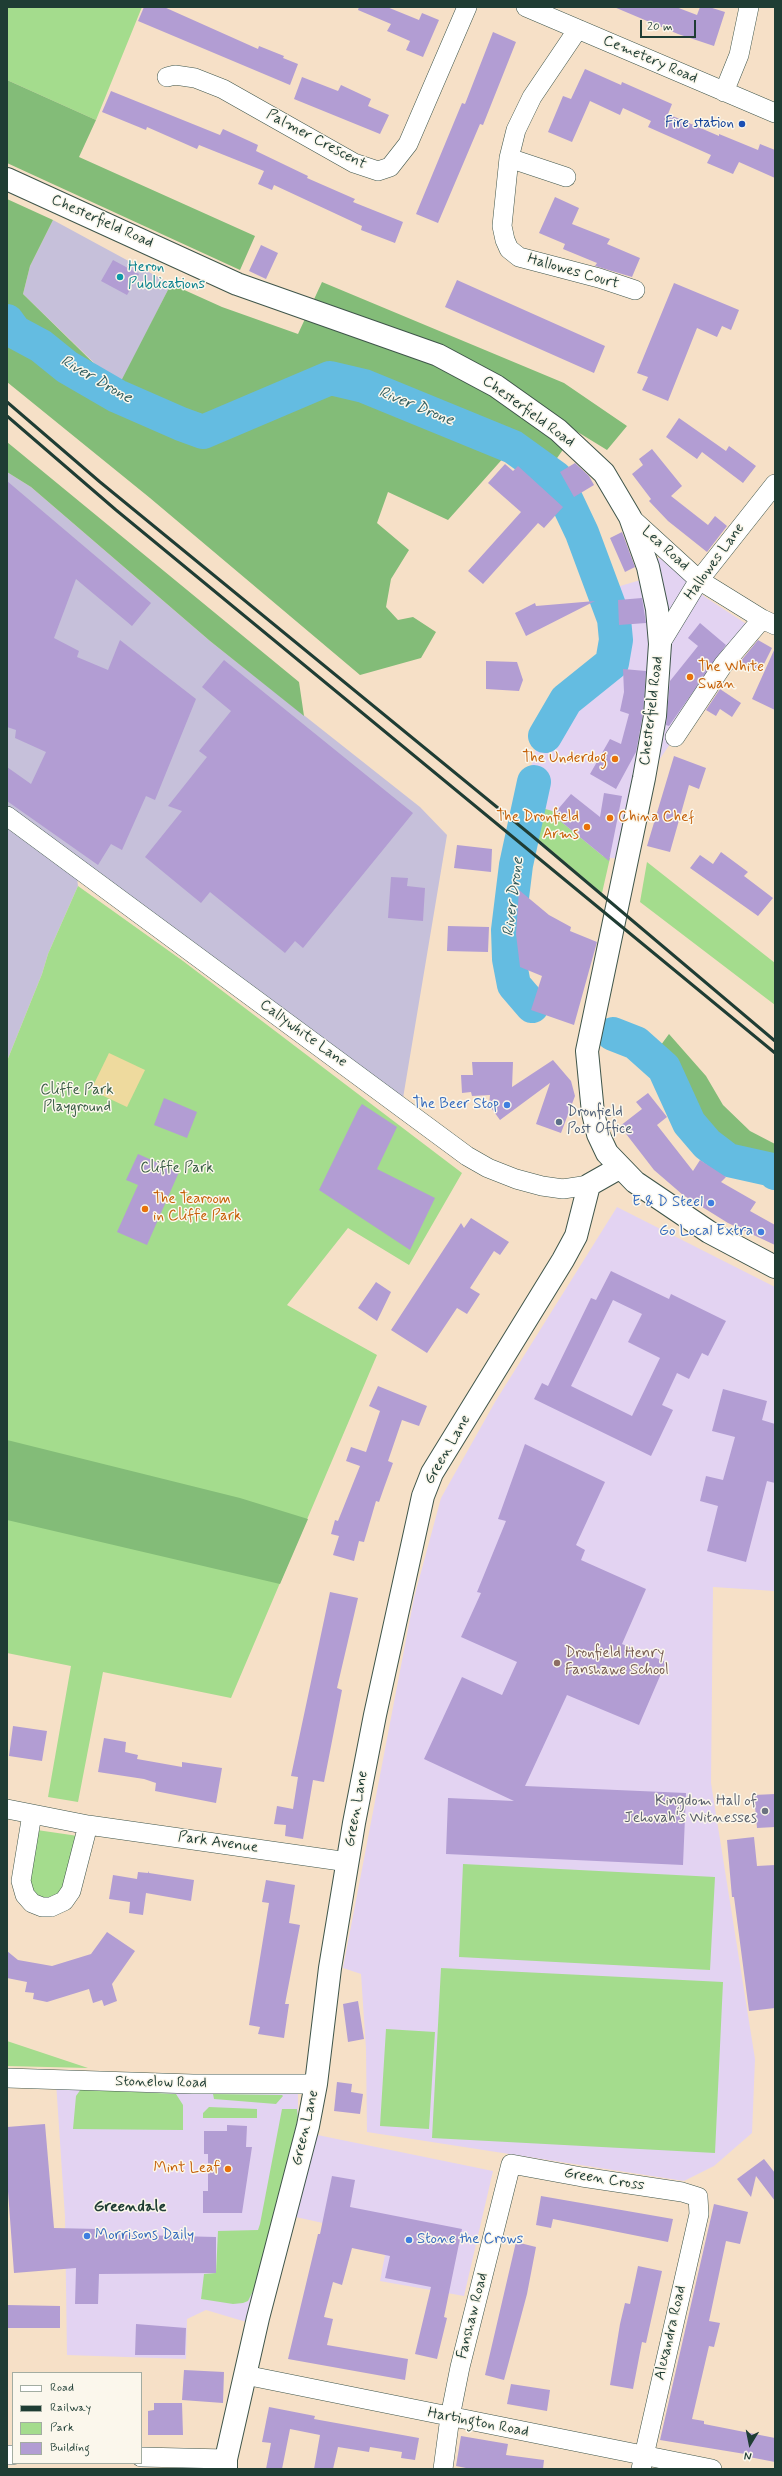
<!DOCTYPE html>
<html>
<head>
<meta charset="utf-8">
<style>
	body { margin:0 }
	#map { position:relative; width:782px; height:2476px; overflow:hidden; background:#f6e0c7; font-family:Mynerve,sans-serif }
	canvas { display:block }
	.frame { position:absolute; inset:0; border:8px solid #1f3d34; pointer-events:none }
	.legend { position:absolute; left:12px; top:2372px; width:130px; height:92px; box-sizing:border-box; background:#fbf7ec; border:1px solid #a3ada2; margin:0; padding:5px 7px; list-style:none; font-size:12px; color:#1f3d34 }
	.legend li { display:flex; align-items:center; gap:8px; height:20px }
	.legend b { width:20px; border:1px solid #a3ada2 }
	.north { position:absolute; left:730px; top:2424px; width:40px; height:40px; -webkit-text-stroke:3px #fbf7ec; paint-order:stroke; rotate:190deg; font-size:11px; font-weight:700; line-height:16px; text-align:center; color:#1f3d34 }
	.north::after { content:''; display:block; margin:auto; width:14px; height:18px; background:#1f3d34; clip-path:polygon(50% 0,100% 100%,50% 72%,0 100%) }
	.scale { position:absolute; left:640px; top:20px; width:56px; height:18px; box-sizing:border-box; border:2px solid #1f3d34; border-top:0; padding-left:5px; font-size:12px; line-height:14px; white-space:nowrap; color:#1f3d34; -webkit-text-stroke:3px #fbf7ec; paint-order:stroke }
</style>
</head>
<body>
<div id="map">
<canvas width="782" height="2476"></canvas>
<div class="frame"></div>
<ul class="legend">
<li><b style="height:5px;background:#fff"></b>Road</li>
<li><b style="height:5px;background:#1f3d34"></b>Railway</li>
<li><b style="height:11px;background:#a4dc8d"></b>Park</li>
<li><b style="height:11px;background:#b29dd3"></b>Building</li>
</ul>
<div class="north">N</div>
<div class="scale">20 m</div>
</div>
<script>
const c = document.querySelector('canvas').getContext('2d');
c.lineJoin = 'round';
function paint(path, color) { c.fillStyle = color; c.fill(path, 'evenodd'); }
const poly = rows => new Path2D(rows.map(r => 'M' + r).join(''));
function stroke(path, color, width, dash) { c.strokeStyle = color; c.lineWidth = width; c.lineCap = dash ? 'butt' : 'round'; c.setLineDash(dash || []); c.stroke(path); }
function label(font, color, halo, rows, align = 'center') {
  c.font = font + ' Mynerve,sans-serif'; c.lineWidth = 3; c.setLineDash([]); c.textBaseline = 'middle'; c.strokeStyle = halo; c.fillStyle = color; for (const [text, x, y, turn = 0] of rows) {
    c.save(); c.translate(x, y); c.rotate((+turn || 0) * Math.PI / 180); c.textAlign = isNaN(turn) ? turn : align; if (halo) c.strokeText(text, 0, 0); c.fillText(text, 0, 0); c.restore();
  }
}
const built = poly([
	[653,558,660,558,705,597,751,627,657,763,635,859,610,858,603,856,553,815,521,802,541,731,551,712,576,685,609,662,593,594,644,579],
	[617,1207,775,1287,775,1591,713,1587,711,1783,755,2059,752,2133,714,2166,684,2181,367,2132,366,2049,361,1974,343,1968,414,1598,441,1498,495,1402],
	[56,2082,298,2092,298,2131,493,2171,464,2296,380,2281,385,2255,323,2223,291,2216,253,2324,206,2310,187,2319,186,2359,67,2355,65,2217]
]);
const industrial = poly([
	[53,220,171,284,119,387,23,294,30,266],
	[7,472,31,487,210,641,420,807,447,835,400,1116,77,877,78,886,48,954,42,974,7,1061]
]);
const green = poly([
	[7,7,142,7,96,120,7,80],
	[521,802,556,812,553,815,603,856,610,858,602,893,518,822],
	[647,862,775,963,775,1005,640,902],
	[78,886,183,961,462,1173,409,1265,348,1228,287,1305,377,1355,231,1698,103,1672,78,1802,48,1797,71,1666,7,1653,7,1061,42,974,48,954],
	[37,1830,78,1836,65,1890,48,1901,30,1893,29,1881],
	[463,1864,715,1877,710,1970,459,1957],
	[441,1968,723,1982,715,2153,432,2138],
	[386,2029,435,2032,429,2129,380,2126],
	[7,2041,88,2068,7,2066],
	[81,2089,176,2094,183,2105,183,2130,73,2129,76,2096],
	[213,2094,282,2095,283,2096,276,2104,214,2099],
	[209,2107,257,2109,257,2118,203,2118,203,2113],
	[282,2109,297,2109,298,2118,257,2283,248,2301,243,2303,233,2304,201,2299,204,2274,216,2273,218,2231,258,2230,260,2224]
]);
const forest = poly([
	[7,80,96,120,79,157,255,236,240,270,7,163],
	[7,199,53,220,30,266,23,294,118,387,171,284,222,307,298,334,322,282,564,383,627,426,607,450,576,431,541,481,506,455,448,520,388,492,377,523,409,550,391,579,386,607,398,620,413,617,436,632,421,658,360,675,150,498,7,382],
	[7,442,299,682,304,716,210,641,31,487,7,472],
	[669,1034,706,1076,723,1105,750,1131,775,1144,775,1173,773,1170,728,1160,707,1144,689,1123,679,1098,644,1068],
	[7,1440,240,1498,308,1519,280,1584,7,1520]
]);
const sand = poly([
	[109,1053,145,1070,127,1107,91,1090]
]);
const river = poly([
	[7,321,15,332,41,346,67,367,117,396,181,424,203,432,330,378,364,386,513,447,556,478,582,533,614,619,616,640,612,663,566,700,545,736],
	[532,1006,514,985,509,959,508,930,516,865,534,782],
	[613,1034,636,1043,664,1068,689,1123,707,1144,728,1160,773,1170,775,1173]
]);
const building = poly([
	[144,7,164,7,258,49,259,46,284,56,283,58,298,64,290,85,138,21],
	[359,7,387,7,419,20,422,13,439,20,423,57,406,50,410,41,387,31,391,24,358,10],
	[614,7,676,7,697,15,700,7,709,7,725,12,714,46,678,34],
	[493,32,516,42,483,125,480,124,438,223,416,214,462,103,465,104],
	[585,69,621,85,622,82,672,104,668,114,719,136,719,134,758,150,760,144,775,150,775,178,739,162,733,174,707,163,711,155,648,127,651,121,623,108,620,115,590,101,572,142,548,132,563,96,571,99],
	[302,77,338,91,341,85,371,99,368,106,389,115,380,134,294,99],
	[111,91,220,135,223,129,258,145,256,151,308,176,307,178,355,199,353,202,403,222,395,243,361,230,362,226,274,185,272,190,258,184,264,171,199,145,197,149,147,127,146,130,102,112],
	[555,197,579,208,572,224,610,239,607,244,640,258,632,277,595,266,597,263,563,249,565,244,539,233],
	[261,245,278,253,266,279,249,271],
	[113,260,139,274,127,295,101,281],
	[457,280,605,346,594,373,445,307],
	[674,283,739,310,731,330,722,326,717,337,697,328,668,401,642,390,648,377,637,373],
	[679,418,726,451,729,446,756,466,743,483,702,452,697,459,666,437],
	[652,449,682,486,671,496,708,525,715,516,727,526,707,552,668,521,649,501,651,499,632,474,643,465,639,459],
	[575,463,589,476,594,485,574,497,560,472],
	[505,464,513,471,518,466,563,507,544,528,538,523,483,584,468,571,521,512,488,483],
	[7,481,151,603,132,626,76,579,54,638,79,651,77,657,108,670,120,640,196,699,155,800,146,796,122,850,111,844,98,865,7,801,7,767,31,784,46,752,15,738,16,730,7,727],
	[622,532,635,567,625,572,610,538],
	[642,598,646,623,619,625,618,600],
	[595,601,526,636,515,613,535,603,536,606],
	[700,623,726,645,669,726,666,725,670,681,698,646,688,638],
	[758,640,772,648,760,672,740,662],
	[775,648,775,710,752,699],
	[224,660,413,813,303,948,295,941,285,953,210,892,201,903,145,857,182,811,168,806,207,757,199,751,231,711,202,687],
	[486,661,517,662,523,680,519,691,486,689],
	[623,669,646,671,643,714,636,752,616,789,590,774,610,739,621,744,629,714,620,711,624,692],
	[720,689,741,703,732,717,720,709,716,716,706,710],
	[674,756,706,768,699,789,689,785,670,852,647,846],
	[604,793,622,796,609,861,553,815,571,794,600,817],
	[457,845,492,849,491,872,454,868],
	[721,852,748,872,744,876,773,898,758,916,690,868,700,855,713,864],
	[391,877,408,878,407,886,425,888,423,921,388,918],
	[519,890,549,915,571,927,570,931,597,942,574,1025,531,1010,542,976,520,967,516,934],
	[448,926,489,927,488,952,447,951],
	[553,1060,571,1081,575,1096,561,1133,536,1124,550,1083,500,1120,489,1105,490,1095,472,1096,471,1092,462,1093,461,1075,473,1075,472,1062,513,1062,512,1087],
	[648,1093,667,1117,657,1125,693,1171,700,1160,726,1177,721,1182,756,1202,750,1211,775,1225,775,1245,728,1223,683,1195,654,1170,620,1126,642,1109,636,1102],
	[164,1098,197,1112,187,1138,154,1125],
	[362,1104,397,1127,377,1169,435,1198,410,1250,319,1190,358,1110],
	[138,1154,179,1172,147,1245,117,1232,138,1185,126,1180],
	[471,1218,509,1242,500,1255,494,1251,470,1288,480,1294,467,1314,457,1308,427,1353,391,1330,461,1223,464,1228],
	[611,1271,669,1299,671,1294,726,1321,708,1356,702,1353,689,1379,677,1373,662,1405,673,1410,651,1456,534,1399,542,1383,548,1386,591,1298,596,1300],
	[613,1300,642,1314,628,1342,660,1358,632,1416,571,1386],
	[376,1282,391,1292,377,1321,358,1308],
	[378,1386,427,1406,419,1426,402,1420,388,1461,393,1463,385,1485,379,1502,376,1501,364,1542,359,1541,354,1561,333,1555,339,1536,331,1534,335,1520,338,1521,360,1466,346,1461,351,1447,366,1452,380,1411,369,1406],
	[723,1389,767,1401,762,1420,775,1424,775,1483,767,1481,746,1562,707,1551,718,1506,700,1501,706,1476,723,1480,735,1437,712,1431],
	[525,1444,605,1482,576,1545,585,1550,581,1560,646,1589,622,1644,666,1662,639,1725,567,1695,525,1786,686,1793,683,1865,446,1854,448,1798,514,1801,424,1759,462,1677,502,1695,517,1662,461,1637,481,1593,477,1592,506,1521,498,1519],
	[330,1592,358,1598,337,1688,342,1690,324,1782,313,1780,303,1839,285,1836,286,1825,274,1824,277,1806,293,1809,298,1777,291,1776],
	[13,1726,47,1731,42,1761,9,1756],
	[104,1738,126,1742,125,1752,138,1755,137,1759,182,1767,182,1762,222,1768,216,1803,155,1791,156,1783,144,1779,98,1772],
	[775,1794,775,1827,757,1828,754,1795],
	[754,1837,757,1866,775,1865,775,2008,749,2011,734,1897,732,1897,727,1840],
	[149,1871,149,1873,194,1880,191,1901,146,1893,143,1915,129,1913,130,1902,109,1899,113,1875,137,1879,138,1872,148,1873],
	[266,1880,295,1885,289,1923,300,1925,285,2004,289,2004,284,2038,258,2034,260,2027,249,2025,269,1903,262,1902],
	[107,1932,135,1951,112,1984,117,2001,104,2006,102,2000,93,2003,89,1989,47,2002,33,1999,34,1993,25,1992,27,1982,7,1978,7,1951,18,1960,52,1966,91,1954],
	[358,2001,364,2039,348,2042,343,2004],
	[337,2082,352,2084,351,2092,363,2094,360,2114,334,2111],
	[45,2124,54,2228,99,2229,99,2234,216,2237,216,2273,99,2274,98,2304,75,2304,76,2268,14,2273,7,2178,7,2127],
	[227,2125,247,2126,246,2147,252,2147,242,2213,203,2213,203,2191,208,2191,208,2154,204,2154,204,2131,227,2131],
	[764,2159,775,2173,775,2201,756,2176,751,2197,737,2179],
	[332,2176,355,2180,350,2207,462,2229,444,2317,447,2318,437,2359,415,2354,431,2287,385,2278,390,2256,352,2248,342,2285,333,2282,324,2317,333,2319,327,2345,408,2359,405,2380,288,2359,318,2234,320,2234],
	[541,2196,673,2219,668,2242,553,2219,551,2228,536,2225],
	[714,2204,748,2212,740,2244,726,2241,709,2321,720,2323,714,2347,709,2346,692,2419,704,2421,704,2424,775,2438,775,2462,744,2456,745,2454,660,2440],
	[516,2242,536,2247,527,2294,504,2380,485,2375],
	[638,2266,662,2271,646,2343,642,2342,633,2389,610,2385,620,2324,625,2303,630,2304],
	[7,2305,60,2306,60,2328,7,2328],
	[136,2324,186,2328,185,2355,135,2355],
	[184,2370,224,2372,223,2403,182,2400],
	[511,2384,550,2390,547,2411,507,2404],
	[154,2403,182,2403,183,2435,148,2435,148,2411,154,2410],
	[269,2407,315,2416,314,2419,419,2438,415,2460,401,2458,402,2452,370,2447,369,2452,338,2447,333,2469,314,2469,320,2435,290,2429,282,2469,266,2469,271,2443,262,2442],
	[461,2436,508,2444,506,2455,544,2460,543,2469,471,2469,456,2466]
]);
const minor = poly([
	[526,7,775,113],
	[578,29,532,97,516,130,509,158,502,226,505,240,509,249,519,257,599,278,635,290],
	[167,77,175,75,195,78,223,89,354,163,378,171,390,167,408,144,467,7],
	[724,92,739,55,749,7],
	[509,158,566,177],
	[630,517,699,580,762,619,775,625],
	[660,644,699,580,775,484],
	[675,737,723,665,762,619],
	[7,816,467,1156,488,1168,516,1179,542,1186,563,1189,589,1185],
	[7,1809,88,1825,348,1862],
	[32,1814,21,1881,25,1895,32,1903,42,1907,51,1907,64,1901,71,1891,88,1825],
	[7,2078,193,2084,316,2084],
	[245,2375,712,2469],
	[7,2455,13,2455],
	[141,2457,226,2459],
	[443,2469,450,2417,460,2367,511,2164,582,2177,682,2192,698,2197,699,2214,641,2469]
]);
const secondary = poly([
	[7,179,237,284,438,355,496,386,558,430,604,473,630,517,648,567,657,609,660,644,655,716,644,778,587,1051,593,1113,598,1134,607,1153,635,1182,709,1232,775,1267],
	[226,2469,226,2459,258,2318,308,2126,316,2084,330,1968,354,1823,375,1715,423,1496,432,1473,563,1260,576,1236,589,1185,619,1168]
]);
const rail = poly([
	[7,402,100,482,531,835,775,1041],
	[7,416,116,510,775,1053]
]);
const markers = [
	[742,124,4,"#1a4fb4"],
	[120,277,4,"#0f9aa8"],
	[690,677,4,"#e8710a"],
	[615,759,4,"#e8710a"],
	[610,818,4,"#e8710a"],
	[587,827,4,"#e8710a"],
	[507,1105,4,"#3f7fe0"],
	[559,1122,4,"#5c6f8a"],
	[711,1203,4,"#3f7fe0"],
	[145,1209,4,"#e8710a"],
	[761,1232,4,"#3f7fe0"],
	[557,1663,4,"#8d6e63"],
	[765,1811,4,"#6b7280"],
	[228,2169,4,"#e8710a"],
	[87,2236,4,"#3f7fe0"],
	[409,2240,4,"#3f7fe0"]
];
const streetNames = [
	["Cemetery Road",650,60,23],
	["Palmer Crescent",316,140,28],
	["Chesterfield Road",102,222,24],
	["Hallowes Court",573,272,16],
	["Chesterfield Road",528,412,36],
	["Lea Road",665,549,42],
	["Hallowes Lane",715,562,-54],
	["Chesterfield Road",652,711,-83],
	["Callywhite Lane",303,1034,36],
	["Green Lane",448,1450,-60],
	["Green Lane",357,1809,-80],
	["Park Avenue",218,1843,8],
	["Stonelow Road",161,2083,1],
	["Green Lane",306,2128,-77],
	["Green Cross",604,2180,9],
	["Fanshaw Road",473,2316,-76],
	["Alexandra Road",671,2333,-77],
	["Hartington Road",478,2423,11]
];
const transitNames = [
	["Fire station",734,124]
];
const cultureNames = [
	["Heron",128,268],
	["Publications",128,285]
];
const foodNames = [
	["The White",698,668],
	["Swan",698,685],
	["The Underdog",607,759,"right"],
	["The Dronfield",579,818,"right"],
	["Arms",579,835,"right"],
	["China Chef",618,818],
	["The Tearoom",153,1200],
	["in Cliffe Park",153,1217],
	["Mint Leaf",220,2169,"right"]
];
const parkNames = [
	["Cliffe Park",77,1091],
	["Playground",77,1108],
	["Cliffe Park",177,1169]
];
const shopNames = [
	["The Beer Stop",499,1105],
	["E & D Steel",703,1203],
	["Go Local Extra",753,1232],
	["Morrisons Daily",95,2236,"left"],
	["Stone the Crows",417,2240,"left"]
];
const serviceNames = [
	["Dronfield",567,1113],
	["Post Office",567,1130]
];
const educationNames = [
	["Dronfield Henry",565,1654],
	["Fanshawe School",565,1671]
];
const worshipNames = [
	["Kingdom Hall of",757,1802],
	["Jehovah's Witnesses",757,1819]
];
const waterNames = [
	["River Drone",96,380,30],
	["River Drone",416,407,22],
	["River Drone",514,897,-83]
];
const neighbourhoodNames = [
	["Greendale",130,2208]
];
paint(built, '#e3d3f2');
paint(industrial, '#c6c0da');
paint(green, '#a4dc8d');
paint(forest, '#83bc78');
paint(sand, '#eeda9e');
stroke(river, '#64bce1', 34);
paint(building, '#b29dd3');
stroke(minor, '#3f554a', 20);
stroke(secondary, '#3f554a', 24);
stroke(minor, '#fff', 19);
stroke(secondary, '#fff', 22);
stroke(rail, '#1f3d34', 3);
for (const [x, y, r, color] of markers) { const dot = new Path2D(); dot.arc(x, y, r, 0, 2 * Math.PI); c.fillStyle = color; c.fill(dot); stroke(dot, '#fbf7ec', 1.5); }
label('15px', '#1f3d34', '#fbf7ec', streetNames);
label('15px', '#164399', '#fbf7ec', transitNames, 'right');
label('15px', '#0d838f', '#fbf7ec', cultureNames, 'left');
label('15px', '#c56008', '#fbf7ec', foodNames, 'left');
label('15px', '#3a5d46', '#fbf7ec', parkNames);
label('15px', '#366cbe', '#fbf7ec', shopNames, 'right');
label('15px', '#4e5e75', '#fbf7ec', serviceNames, 'left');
label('15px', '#785e54', '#fbf7ec', educationNames, 'left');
label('15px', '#5b616d', '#fbf7ec', worshipNames, 'right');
label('italic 16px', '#305d5f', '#fbf7ec', waterNames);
label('bold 16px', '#1f3d34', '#fbf7ec', neighbourhoodNames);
</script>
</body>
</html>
